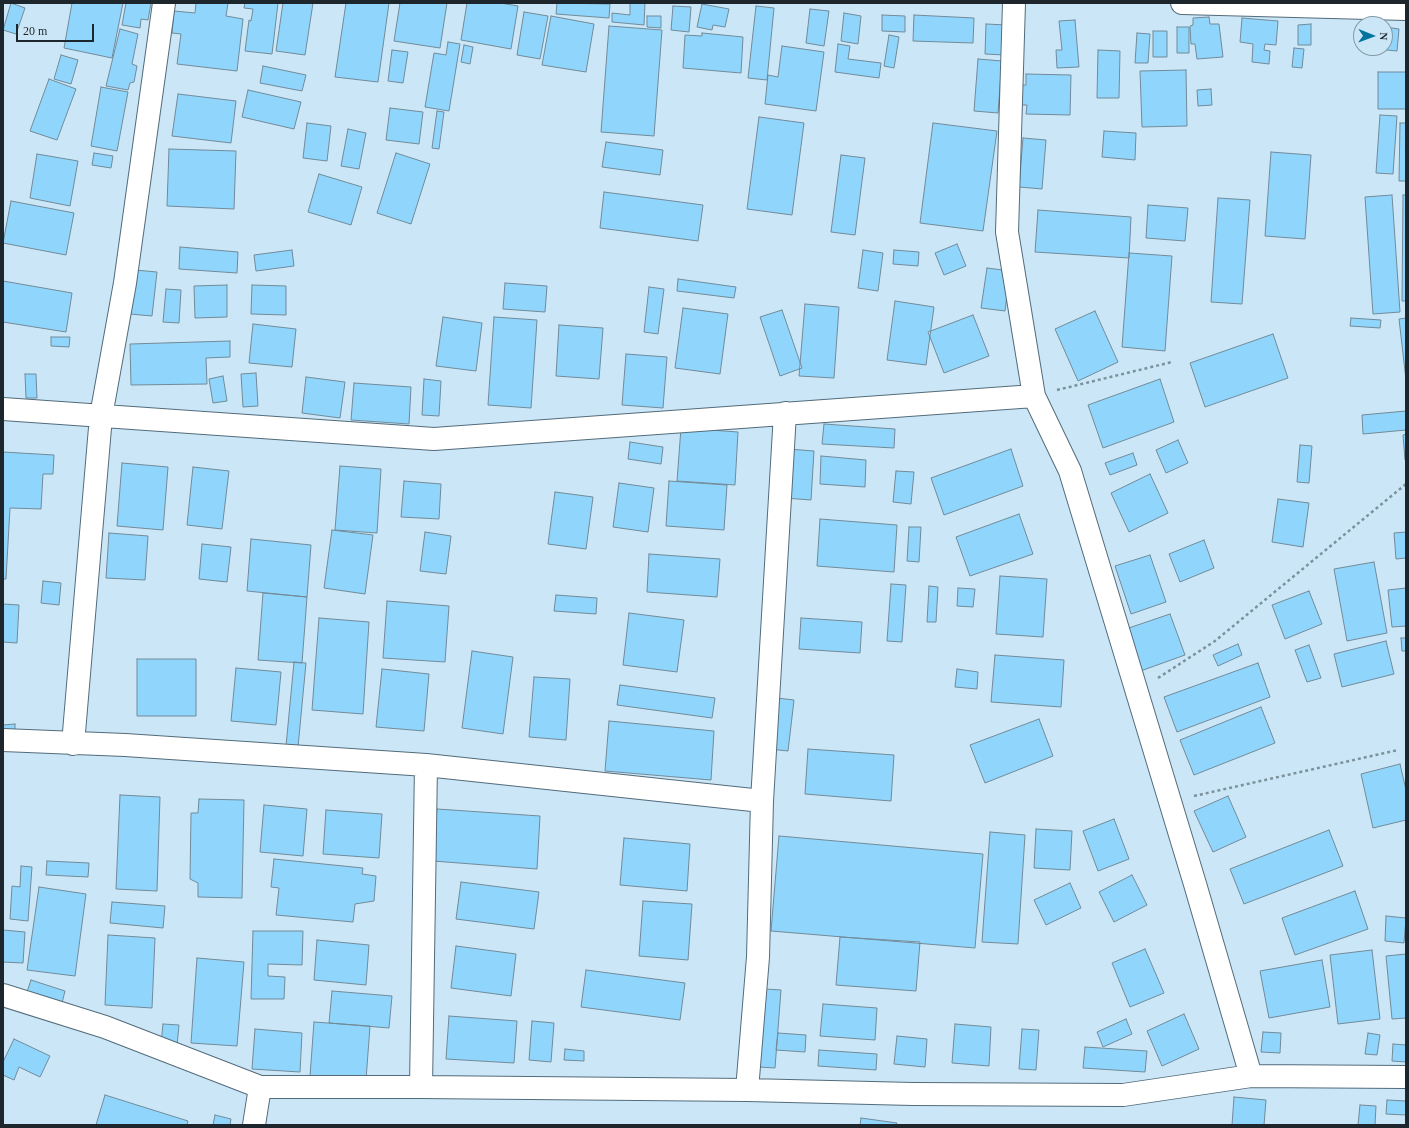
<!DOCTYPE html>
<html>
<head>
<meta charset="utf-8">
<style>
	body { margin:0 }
	#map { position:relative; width:1409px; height:1128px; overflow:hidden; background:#cbe7f7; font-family:"Times New Roman",serif }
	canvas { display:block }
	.frame { position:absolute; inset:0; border:4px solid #1c262c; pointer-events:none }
	.north { position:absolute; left:1353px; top:16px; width:40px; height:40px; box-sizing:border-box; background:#cbe7f7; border:1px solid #859aa6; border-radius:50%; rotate:91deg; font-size:11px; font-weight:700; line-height:16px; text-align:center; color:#1c262c }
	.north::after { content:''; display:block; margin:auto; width:14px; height:18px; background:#04749f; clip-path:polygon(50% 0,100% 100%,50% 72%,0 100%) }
	.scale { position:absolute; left:16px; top:24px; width:78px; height:18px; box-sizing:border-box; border:2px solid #1c262c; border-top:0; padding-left:5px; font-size:12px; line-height:14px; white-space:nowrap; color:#1c262c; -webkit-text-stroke:3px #cbe7f7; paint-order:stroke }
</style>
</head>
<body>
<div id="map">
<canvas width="1409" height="1128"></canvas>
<div class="frame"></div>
<div class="north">N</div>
<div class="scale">20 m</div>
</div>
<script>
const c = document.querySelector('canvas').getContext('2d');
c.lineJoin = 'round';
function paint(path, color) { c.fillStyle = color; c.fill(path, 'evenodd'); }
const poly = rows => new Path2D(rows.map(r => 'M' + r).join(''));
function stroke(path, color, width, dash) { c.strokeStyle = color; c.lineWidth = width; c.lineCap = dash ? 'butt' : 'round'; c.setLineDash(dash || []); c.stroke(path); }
const building = poly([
	[11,3,25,8,16,34,3,30,11,3],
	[72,3,123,3,112,58,64,48,72,3],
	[126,3,151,3,148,20,141,19,140,28,122,25,126,3],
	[196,3,228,3,226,16,243,19,237,71,177,64,181,34,172,33,174,11,195,13,196,3],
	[245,3,278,3,272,54,245,51,249,20,251,21,253,9,244,8,245,3],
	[283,3,313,3,305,55,276,51,283,3],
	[346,3,389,3,378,82,335,77,346,3],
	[400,3,447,3,440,48,394,41,400,3],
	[467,3,500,3,518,6,511,49,461,40,467,3],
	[557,3,610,4,609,18,556,14,557,3],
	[630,3,645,3,644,25,612,22,612,13,630,15,630,3],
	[702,4,729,9,725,27,713,25,712,30,697,27,702,4],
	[673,6,691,7,689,32,671,30,673,6],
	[756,6,774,8,767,80,748,78,756,6],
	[810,9,829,11,824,46,806,43,810,9],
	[524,12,548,16,540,59,517,55,524,12],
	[844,13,861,16,858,44,841,41,844,13],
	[882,15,905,16,905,32,882,31,882,15],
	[914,15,974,18,973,43,913,41,914,15],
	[551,16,594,24,586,72,542,65,551,16],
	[647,16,661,16,661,28,647,27,647,16],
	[1209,17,1210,24,1219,24,1223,57,1197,59,1195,44,1191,44,1190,26,1193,25,1193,18,1209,17],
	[1242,18,1278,21,1276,45,1265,44,1264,50,1270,51,1269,64,1252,62,1253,44,1240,42,1242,18],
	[1075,20,1079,67,1057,68,1056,50,1062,50,1059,21,1075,20],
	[986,24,1006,25,1005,55,985,54,986,24],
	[1311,24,1311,45,1298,45,1298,25,1311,24],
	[609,26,662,30,654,136,601,132,609,26],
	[1177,27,1189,27,1189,53,1177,53,1177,27],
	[1385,27,1399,29,1397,51,1377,49,1385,48,1385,27],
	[120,29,138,34,132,64,137,66,134,82,130,83,128,90,106,86,120,29],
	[1153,31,1167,31,1167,57,1153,57,1153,31],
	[702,33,743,37,741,73,683,68,685,35,702,36,702,33],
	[1137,33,1150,34,1148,63,1135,63,1137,33],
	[889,35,899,37,894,68,884,66,889,35],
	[448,42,460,44,449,111,425,107,434,53,446,55,448,42],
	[838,44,850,46,848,59,881,63,879,78,835,72,838,44],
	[464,45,473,47,470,64,461,62,464,45],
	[782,46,824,52,816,111,765,104,768,75,778,77,782,46],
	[1294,48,1304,49,1302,68,1292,67,1294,48],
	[392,50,408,52,403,83,388,81,392,50],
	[1098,50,1120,51,1119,98,1097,98,1098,50],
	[61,55,78,60,71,84,54,79,61,55],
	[978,59,1002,61,998,113,974,111,978,59],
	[263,66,306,75,302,91,260,83,263,66],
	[1186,70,1187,126,1142,127,1140,71,1186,70],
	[1378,72,1406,72,1406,109,1378,109,1378,72],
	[1026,74,1071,75,1070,115,1026,114,1027,105,1017,105,1018,85,1026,85,1026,74],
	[49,79,76,89,57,140,30,131,49,79],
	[101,87,128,92,117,151,91,146,101,87],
	[1211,89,1212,105,1198,106,1197,90,1211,89],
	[248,90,301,102,294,129,242,117,248,90],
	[178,94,236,101,231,143,172,136,178,94],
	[390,108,423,112,419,144,386,140,390,108],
	[437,111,444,112,439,149,432,148,437,111],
	[1380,115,1397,116,1393,174,1376,173,1380,115],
	[759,117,804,123,792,215,747,209,759,117],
	[307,123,331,126,327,161,303,158,307,123],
	[933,123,997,131,983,231,920,223,933,123],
	[1400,123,1406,123,1406,181,1399,181,1400,123],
	[348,129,366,133,359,169,341,166,348,129],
	[1104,131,1136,133,1135,160,1102,157,1104,131],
	[1023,138,1046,140,1042,189,1019,187,1023,138],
	[606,142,663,150,660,175,602,167,606,142],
	[169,149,236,151,234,209,167,206,169,149],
	[1271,152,1311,155,1305,239,1265,236,1271,152],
	[94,153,113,156,111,168,92,165,94,153],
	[396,153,430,164,411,224,377,213,396,153],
	[37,154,78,161,70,206,30,198,37,154],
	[841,155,865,158,855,235,831,232,841,155],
	[319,174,362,187,351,225,308,212,319,174],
	[604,192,703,205,698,241,600,228,604,192],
	[1392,195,1400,312,1373,314,1365,197,1392,195],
	[1403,195,1406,195,1406,301,1402,301,1403,195],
	[1218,198,1250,200,1242,304,1211,302,1218,198],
	[11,201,74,213,66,255,3,243,11,201],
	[1148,205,1188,208,1185,241,1146,238,1148,205],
	[1038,210,1131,217,1129,258,1035,252,1038,210],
	[957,244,966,266,944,275,935,253,957,244],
	[180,247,238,252,237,273,179,269,180,247],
	[292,250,294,266,256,271,254,255,292,250],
	[863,250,883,253,878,291,858,288,863,250],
	[894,250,919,252,918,266,893,264,894,250],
	[1129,253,1172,256,1165,351,1122,347,1129,253],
	[987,268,1010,271,1005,311,981,308,987,268],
	[135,270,157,272,152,316,130,314,135,270],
	[678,279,736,287,734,298,677,291,678,279],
	[3,281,72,293,66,332,3,322,3,281],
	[505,283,547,286,545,312,503,309,505,283],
	[227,285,227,317,195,318,194,286,227,285],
	[252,285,286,286,286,315,251,314,252,285],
	[649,287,664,289,658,334,644,332,649,287],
	[166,289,181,290,179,323,163,322,166,289],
	[895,301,934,307,926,365,887,360,895,301],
	[805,304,839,307,834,378,799,376,805,304],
	[683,308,728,314,720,374,675,368,683,308],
	[782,310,802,368,780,376,760,317,782,310],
	[1095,311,1118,362,1078,381,1055,329,1095,311],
	[973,315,989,356,944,373,928,332,973,315],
	[443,317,482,323,476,371,436,366,443,317],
	[494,317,537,320,531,408,488,405,494,317],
	[1351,318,1381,320,1380,328,1350,326,1351,318],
	[1406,318,1406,380,1399,319,1406,318],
	[253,324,296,329,292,367,249,363,253,324],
	[559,325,603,328,599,379,556,376,559,325],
	[1273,334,1288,378,1205,407,1190,363,1273,334],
	[51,337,70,337,69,347,51,346,51,337],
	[230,341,230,357,206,358,207,384,131,385,130,344,230,341],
	[626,354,667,357,663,408,622,405,626,354],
	[256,373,258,406,243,407,241,374,256,373],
	[25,374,36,374,37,398,26,398,25,374],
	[223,376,227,401,213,403,209,379,223,376],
	[306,377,345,382,340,418,302,413,306,377],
	[424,379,441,381,439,416,422,415,424,379],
	[1160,379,1174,422,1103,448,1088,405,1160,379],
	[354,383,411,387,409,424,351,420,354,383],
	[1406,411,1406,430,1363,434,1362,415,1406,411],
	[824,424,895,429,894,448,822,444,824,424],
	[681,428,738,432,735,485,677,481,681,428],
	[1406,434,1406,460,1405,460,1403,435,1406,434],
	[1178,440,1188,463,1166,473,1156,450,1178,440],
	[630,442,663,447,661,464,628,459,630,442],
	[1300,445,1312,446,1309,483,1297,482,1300,445],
	[788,449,814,451,811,500,785,498,788,449],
	[1011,449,1023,486,944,515,931,478,1011,449],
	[3,452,54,455,53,474,43,474,41,509,10,508,6,579,3,579,3,452],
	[1133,453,1137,465,1110,475,1105,463,1133,453],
	[821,456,866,460,865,487,820,484,821,456],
	[122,463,168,467,163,530,117,526,122,463],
	[340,466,381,469,377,533,335,530,340,466],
	[193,467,229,471,222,529,187,525,193,467],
	[896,471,914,472,911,504,893,502,896,471],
	[1150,474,1168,513,1129,532,1111,493,1150,474],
	[404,481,441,484,439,519,401,517,404,481],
	[669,481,727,485,724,530,666,526,669,481],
	[619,483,654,488,648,532,613,527,619,483],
	[555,492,593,497,586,549,548,544,555,492],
	[1278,499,1309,503,1303,547,1272,542,1278,499],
	[1019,514,1033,554,970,576,956,537,1019,514],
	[820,519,897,525,894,572,817,566,820,519],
	[909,527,921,527,919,562,907,561,909,527],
	[332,530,373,535,365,594,324,588,332,530],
	[425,532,451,536,446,574,420,571,425,532],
	[1406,532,1406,558,1396,559,1394,533,1406,532],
	[109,533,148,536,145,580,106,578,109,533],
	[251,539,311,545,307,597,247,591,251,539],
	[1204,540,1214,568,1180,582,1169,554,1204,540],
	[202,544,231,547,227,582,199,579,202,544],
	[649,554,720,559,717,597,647,592,649,554],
	[1150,555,1166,602,1131,614,1115,566,1150,555],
	[1374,562,1387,633,1347,641,1334,569,1374,562],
	[1000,576,1047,579,1043,637,996,634,1000,576],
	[43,581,61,583,59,605,41,603,43,581],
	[891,584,906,585,902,642,887,641,891,584],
	[929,586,938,587,936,622,927,622,929,586],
	[958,588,975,589,973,607,957,606,958,588],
	[1406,588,1406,626,1392,627,1388,590,1406,588],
	[1309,591,1322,624,1285,639,1272,605,1309,591],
	[263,593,307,597,302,663,258,660,263,593],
	[556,595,597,598,596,614,554,611,556,595],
	[387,601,449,606,445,662,383,658,387,601],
	[3,604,19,605,17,643,3,642,3,604],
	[629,613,684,620,677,672,623,665,629,613],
	[1170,614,1185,655,1135,673,1120,631,1170,614],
	[319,618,369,622,363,714,312,710,319,618],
	[801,618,862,622,860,653,799,649,801,618],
	[1401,638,1406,638,1406,651,1402,651,1401,638],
	[1386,641,1394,674,1342,687,1334,654,1386,641],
	[1238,644,1242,655,1218,666,1213,655,1238,644],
	[1309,645,1321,678,1307,682,1295,650,1309,645],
	[472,651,513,657,503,734,462,728,472,651],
	[995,655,1064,660,1061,707,991,702,995,655],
	[137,659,196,659,196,716,137,716,137,659],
	[294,662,306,663,298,747,286,746,294,662],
	[1258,663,1270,697,1177,732,1164,697,1258,663],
	[236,668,281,672,276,725,231,721,236,668],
	[382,669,429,674,424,731,376,727,382,669],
	[957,669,978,672,977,689,955,687,957,669],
	[534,677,570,679,566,740,529,737,534,677],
	[620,685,715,698,712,718,617,705,620,685],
	[777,698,794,700,788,751,770,749,777,698],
	[1261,707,1275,743,1194,775,1180,740,1261,707],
	[1039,719,1053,756,985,783,970,745,1039,719],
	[609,721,714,731,711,780,605,771,609,721],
	[15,724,15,732,3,733,3,725,15,724],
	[808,749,894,755,891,801,805,794,808,749],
	[1400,764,1406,790,1406,820,1373,828,1361,774,1400,764],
	[120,795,160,797,157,891,116,889,120,795],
	[1228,796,1246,837,1213,852,1194,811,1228,796],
	[199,799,244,800,242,898,198,897,198,883,190,879,191,813,198,813,199,799],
	[264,805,307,809,303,856,260,852,264,805],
	[437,809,540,816,537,869,433,861,437,809],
	[326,810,382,814,379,858,323,854,326,810],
	[1114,819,1129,859,1098,871,1083,831,1114,819],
	[1036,829,1072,831,1070,870,1034,868,1036,829],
	[1329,830,1343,866,1244,904,1230,869,1329,830],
	[990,832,1025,835,1018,944,982,942,990,832],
	[779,836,983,854,975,948,771,931,779,836],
	[624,838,690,844,687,891,620,885,624,838],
	[274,859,363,868,362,874,376,876,374,901,355,904,353,922,276,915,279,888,271,887,274,859],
	[47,861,89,863,88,877,46,875,47,861],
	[21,866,32,867,28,921,10,919,12,886,20,887,21,866],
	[1132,875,1147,905,1114,922,1099,892,1132,875],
	[461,882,539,892,534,929,456,919,461,882],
	[1070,883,1081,908,1046,925,1034,900,1070,883],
	[39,887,86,894,75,976,27,970,39,887],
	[1355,891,1368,929,1295,955,1282,918,1355,891],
	[643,901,692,904,688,960,639,956,643,901],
	[112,902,165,906,163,928,110,923,112,902],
	[1386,916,1406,918,1404,943,1385,941,1386,916],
	[3,930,25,932,23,963,3,962,3,930],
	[253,931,303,931,302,965,268,964,268,976,285,977,284,999,251,999,253,931],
	[108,935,155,938,152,1008,105,1005,108,935],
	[840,937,920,942,916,991,836,985,840,937],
	[317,940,369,945,366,985,314,980,317,940],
	[456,946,516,954,511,996,451,988,456,946],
	[1145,949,1164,993,1130,1007,1112,963,1145,949],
	[1372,950,1380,1019,1338,1024,1330,955,1372,950],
	[1406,954,1406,1018,1392,1019,1386,956,1406,954],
	[197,958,244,962,237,1046,191,1043,197,958],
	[1322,960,1330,1007,1269,1018,1260,971,1322,960],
	[586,970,685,983,680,1020,581,1007,586,970],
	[31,980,65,991,62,1003,27,992,31,980],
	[765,989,781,990,775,1068,759,1067,765,989],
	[332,991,392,996,389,1028,329,1023,332,991],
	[823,1004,877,1008,875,1040,820,1036,823,1004],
	[1184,1014,1199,1049,1162,1066,1147,1031,1184,1014],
	[449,1016,517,1021,514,1063,446,1059,449,1016],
	[1126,1019,1132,1034,1103,1047,1097,1032,1126,1019],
	[532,1021,554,1023,551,1062,529,1060,532,1021],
	[314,1022,370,1026,366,1080,310,1076,314,1022],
	[163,1024,179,1025,177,1046,161,1044,163,1024],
	[955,1024,991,1027,989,1066,952,1063,955,1024],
	[255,1029,302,1033,300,1072,252,1069,255,1029],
	[1022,1029,1039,1030,1036,1070,1019,1069,1022,1029],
	[1263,1032,1281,1033,1280,1053,1261,1052,1263,1032],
	[778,1033,806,1035,805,1052,776,1050,778,1033],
	[1368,1033,1380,1035,1377,1055,1365,1054,1368,1033],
	[897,1036,927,1039,925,1067,894,1064,897,1036],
	[14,1039,50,1056,40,1077,19,1067,14,1080,3,1075,3,1062,14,1039],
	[1393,1044,1406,1045,1406,1062,1392,1061,1393,1044],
	[1085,1047,1147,1051,1145,1072,1083,1068,1085,1047],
	[565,1049,584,1051,584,1061,564,1060,565,1049],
	[819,1050,877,1054,876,1070,818,1066,819,1050],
	[105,1095,188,1121,187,1125,96,1125,105,1095],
	[1234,1097,1266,1100,1264,1125,1232,1125,1234,1097],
	[1387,1100,1406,1101,1406,1115,1386,1114,1387,1100],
	[1360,1105,1376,1106,1375,1125,1358,1125,1360,1105],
	[215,1115,231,1119,230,1125,213,1125,215,1115],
	[861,1118,897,1123,896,1125,860,1125,861,1118]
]);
const path = poly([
	[1057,390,1172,362],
	[1158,678,1215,641,1406,484],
	[1194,796,1398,750]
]);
const minor = poly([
	[1014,3,1007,232,1034,396,1070,471,1195,884,1251,1076],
	[1182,3,1406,9],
	[3,409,434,439,1034,396],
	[3,740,125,745,426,765,762,801],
	[73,744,101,416,125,283,164,3],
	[3,995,105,1027,260,1087,421,1087,747,1090,913,1094,1123,1095,1251,1076,1406,1077],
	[421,1087,426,765],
	[747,1090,758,957,762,801,785,413],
	[254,1125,260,1087]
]);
paint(building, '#90d6fc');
stroke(building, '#718a99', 1);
stroke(minor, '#536b7a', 24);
stroke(path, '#7d919c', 2.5, [3, 3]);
stroke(minor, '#fff', 22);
</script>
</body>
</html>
